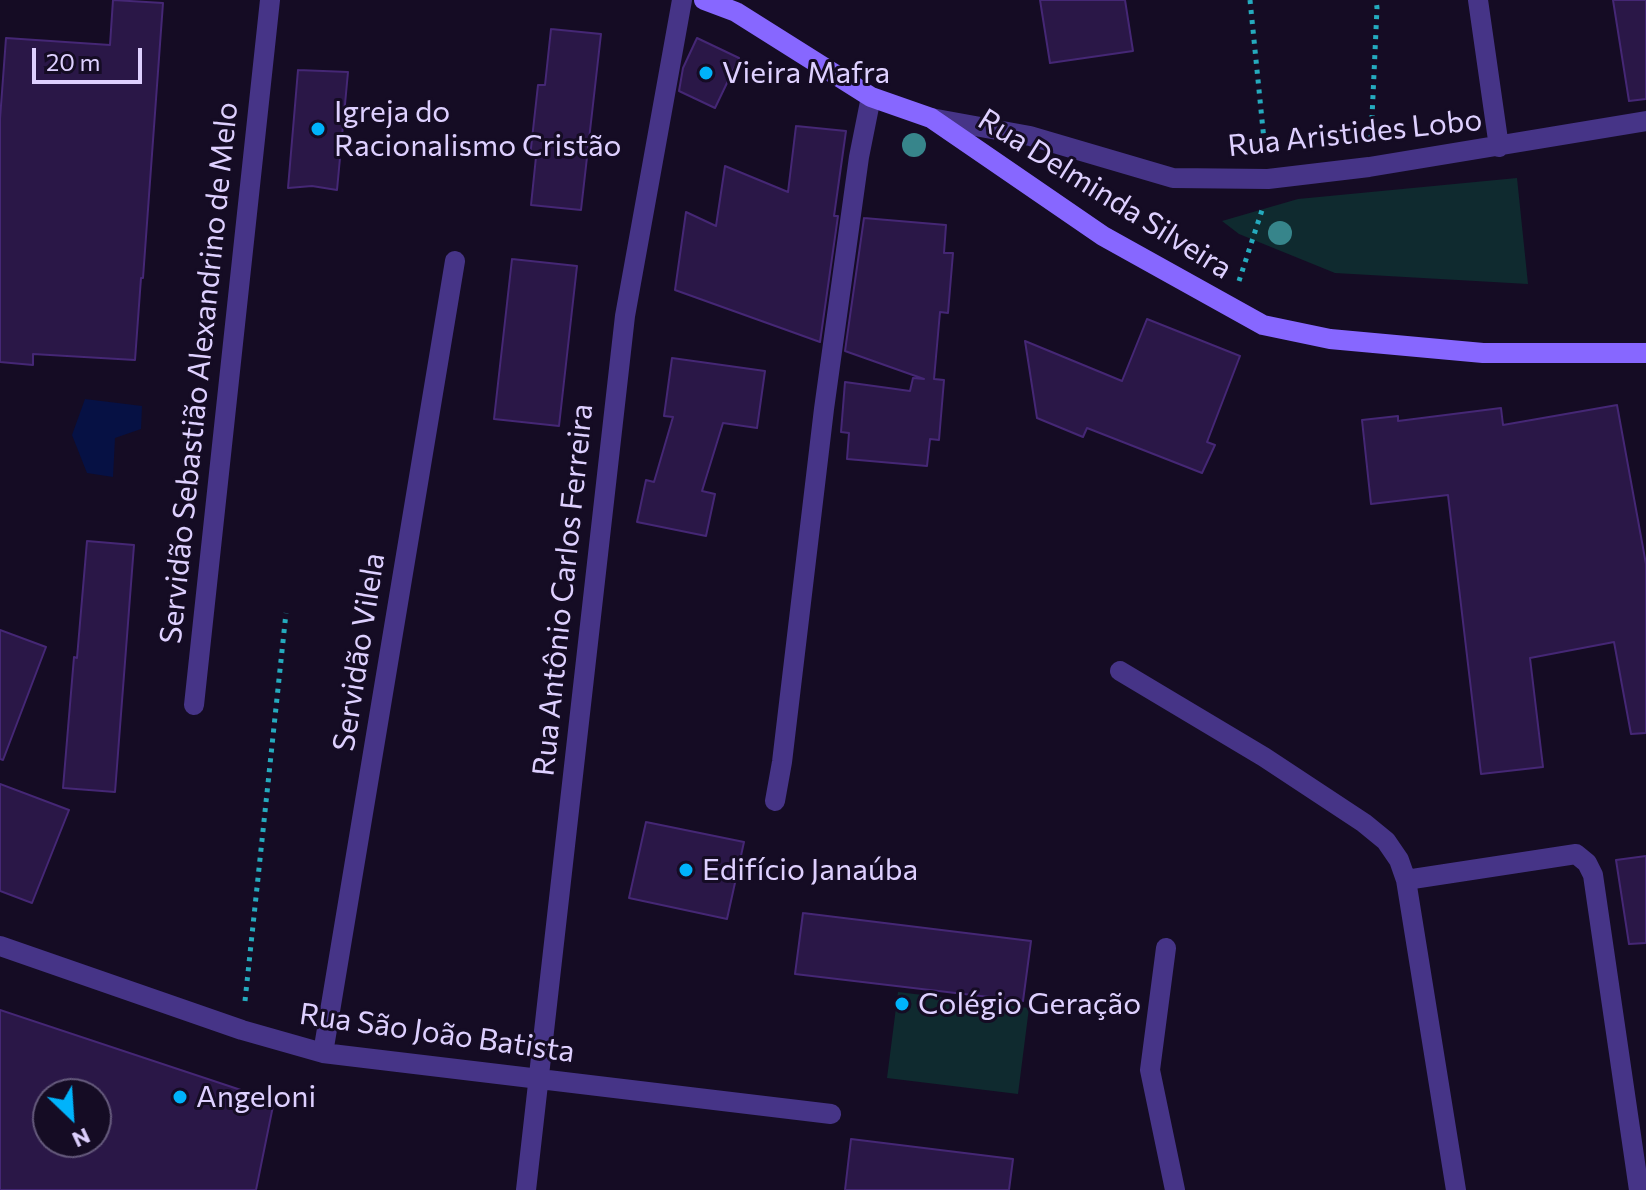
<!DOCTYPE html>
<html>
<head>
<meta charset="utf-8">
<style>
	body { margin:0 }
	#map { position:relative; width:1646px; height:1190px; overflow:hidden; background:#150c24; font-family:Commissioner,sans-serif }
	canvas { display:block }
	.north { position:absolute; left:32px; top:1078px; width:80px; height:80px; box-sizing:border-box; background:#150c24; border:2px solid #655a7c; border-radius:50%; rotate:155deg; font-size:22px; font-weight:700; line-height:32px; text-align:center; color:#ded0ff }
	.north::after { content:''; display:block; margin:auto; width:28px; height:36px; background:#00b3fb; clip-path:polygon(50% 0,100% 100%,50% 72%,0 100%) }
	.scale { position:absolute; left:32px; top:48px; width:110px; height:36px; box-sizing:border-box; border:4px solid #ded0ff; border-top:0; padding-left:10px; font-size:24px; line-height:28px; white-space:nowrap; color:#ded0ff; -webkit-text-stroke:6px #150c24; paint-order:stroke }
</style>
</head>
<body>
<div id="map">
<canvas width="1646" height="1190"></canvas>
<div class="north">N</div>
<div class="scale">20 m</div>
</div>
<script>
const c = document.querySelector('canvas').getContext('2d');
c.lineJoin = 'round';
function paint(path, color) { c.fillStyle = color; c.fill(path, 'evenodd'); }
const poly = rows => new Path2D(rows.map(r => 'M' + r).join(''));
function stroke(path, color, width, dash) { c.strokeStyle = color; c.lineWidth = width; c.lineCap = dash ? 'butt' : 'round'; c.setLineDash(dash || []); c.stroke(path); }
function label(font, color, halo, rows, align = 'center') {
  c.font = font + ' Commissioner,sans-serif'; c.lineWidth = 6; c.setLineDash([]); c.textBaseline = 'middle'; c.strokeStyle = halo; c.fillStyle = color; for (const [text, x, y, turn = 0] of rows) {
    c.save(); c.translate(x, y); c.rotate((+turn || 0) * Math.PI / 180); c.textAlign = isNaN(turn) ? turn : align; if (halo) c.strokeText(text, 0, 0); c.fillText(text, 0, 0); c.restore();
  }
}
const green = poly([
	[1517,178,1528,284,1335,273,1239,234,1222,221,1298,199],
	[898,992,1029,1008,1018,1094,887,1078]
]);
const water = poly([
	[85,399,142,406,141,429,115,438,113,477,87,473,72,435]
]);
const building = poly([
	[113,0,163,3,143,278,141,278,135,360,33,354,33,365,0,362,0,119,6,38,110,45,113,0],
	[1040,0,1125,0,1133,51,1050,63,1040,0],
	[1613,0,1646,0,1646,99,1629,101,1613,0],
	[551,29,601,34,581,210,531,205,536,157,530,157,538,85,545,85,551,29],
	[697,38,739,58,715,108,679,91,683,68,697,38],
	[298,70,348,72,337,190,312,186,288,188,298,70],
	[796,126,846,131,834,216,838,216,820,342,675,290,686,212,716,226,725,166,788,192,796,126],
	[864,218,946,225,944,253,953,253,948,313,940,312,934,379,944,380,939,440,930,439,927,466,847,459,849,433,841,432,845,382,910,391,913,378,924,379,845,351,864,218],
	[512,259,577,266,559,426,494,419,512,259],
	[1147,319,1240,356,1207,442,1215,445,1202,473,1087,428,1083,437,1037,418,1025,341,1122,381,1147,319],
	[672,358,765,371,757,428,723,423,702,491,715,494,706,536,637,522,646,480,654,482,673,417,664,416,672,358],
	[1617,405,1646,564,1646,733,1631,734,1614,642,1530,658,1543,767,1481,774,1448,495,1371,504,1362,420,1398,416,1398,421,1501,408,1503,425,1617,405],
	[87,541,134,545,115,792,63,788,74,657,77,658,87,541],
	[0,630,46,647,3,760,0,759,0,630],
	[0,784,69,810,32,903,0,891,0,784],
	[646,822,744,842,727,919,629,898,646,822],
	[1646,856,1646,943,1629,944,1616,860,1646,856],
	[803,913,1031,941,1023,1001,795,974,803,913],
	[0,1010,274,1101,256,1190,0,1190,0,1010],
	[48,1094,96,1094,96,1142,48,1142,48,1094],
	[851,1139,1013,1159,1009,1190,845,1190,851,1139]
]);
const path = poly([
	[1250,0,1265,150],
	[1371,139,1377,8,1376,0],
	[1239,281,1263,207],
	[245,1001,286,613]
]);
const lane = poly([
	[194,705,270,0]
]);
const street = poly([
	[1478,0,1499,147],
	[931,118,1030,136,1173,178,1268,179,1369,167,1646,121],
	[1120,671,1264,757,1364,823,1386,841,1399,860,1406,880,1456,1190],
	[775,801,782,762,824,409,859,157,871,97],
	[1406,880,1576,854,1587,863,1593,875,1639,1190],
	[0,946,242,1030,323,1053,831,1114],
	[1166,948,1150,1070,1175,1190],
	[323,1053,455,261],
	[526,1190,625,316,682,0]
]);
const secondary = poly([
	[704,0,736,12,871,97,931,118,1103,236,1263,325,1330,339,1483,353,1646,353]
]);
const trees = [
	[914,145],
	[1280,233]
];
const markers = [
	[706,73,8,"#00b3fb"],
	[318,129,8,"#00b3fb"],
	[686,870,8,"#00b3fb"],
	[902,1004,8,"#00b3fb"],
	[180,1097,8,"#00b3fb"]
];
const poiNames = [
	["Vieira Mafra",722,73],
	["Igreja do",334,112],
	["Racionalismo Cristão",334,146],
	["Edifício Janaúba",702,870],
	["Colégio Geração",918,1004],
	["Angeloni",196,1097]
];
const streetNames = [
	["Rua Aristides Lobo",1355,133,-6],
	["Rua Delminda Silveira",1105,194,32],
	["Servidão Sebastião Alexandrino de Melo",199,373,-84],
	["Rua Antônio Carlos Ferreira",563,590,-84],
	["Servidão Vilela",359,652,-81],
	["Rua São João Batista",437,1033,8]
];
paint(green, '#0f2a2f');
paint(water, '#061144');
paint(building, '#2a1747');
stroke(building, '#452775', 2);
stroke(path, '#25abbe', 5, [4, 6]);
stroke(lane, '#463487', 20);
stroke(street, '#463487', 20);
stroke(secondary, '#8767ff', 20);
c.fillStyle = '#37858b';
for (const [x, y] of trees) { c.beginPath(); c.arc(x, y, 12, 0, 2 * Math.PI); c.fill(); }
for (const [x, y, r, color] of markers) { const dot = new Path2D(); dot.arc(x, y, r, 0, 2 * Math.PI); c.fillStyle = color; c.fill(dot); stroke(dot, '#150c24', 3); }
label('30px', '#ded0ff', '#150c24', poiNames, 'left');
label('30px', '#ded0ff', '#150c24', streetNames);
</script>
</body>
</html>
